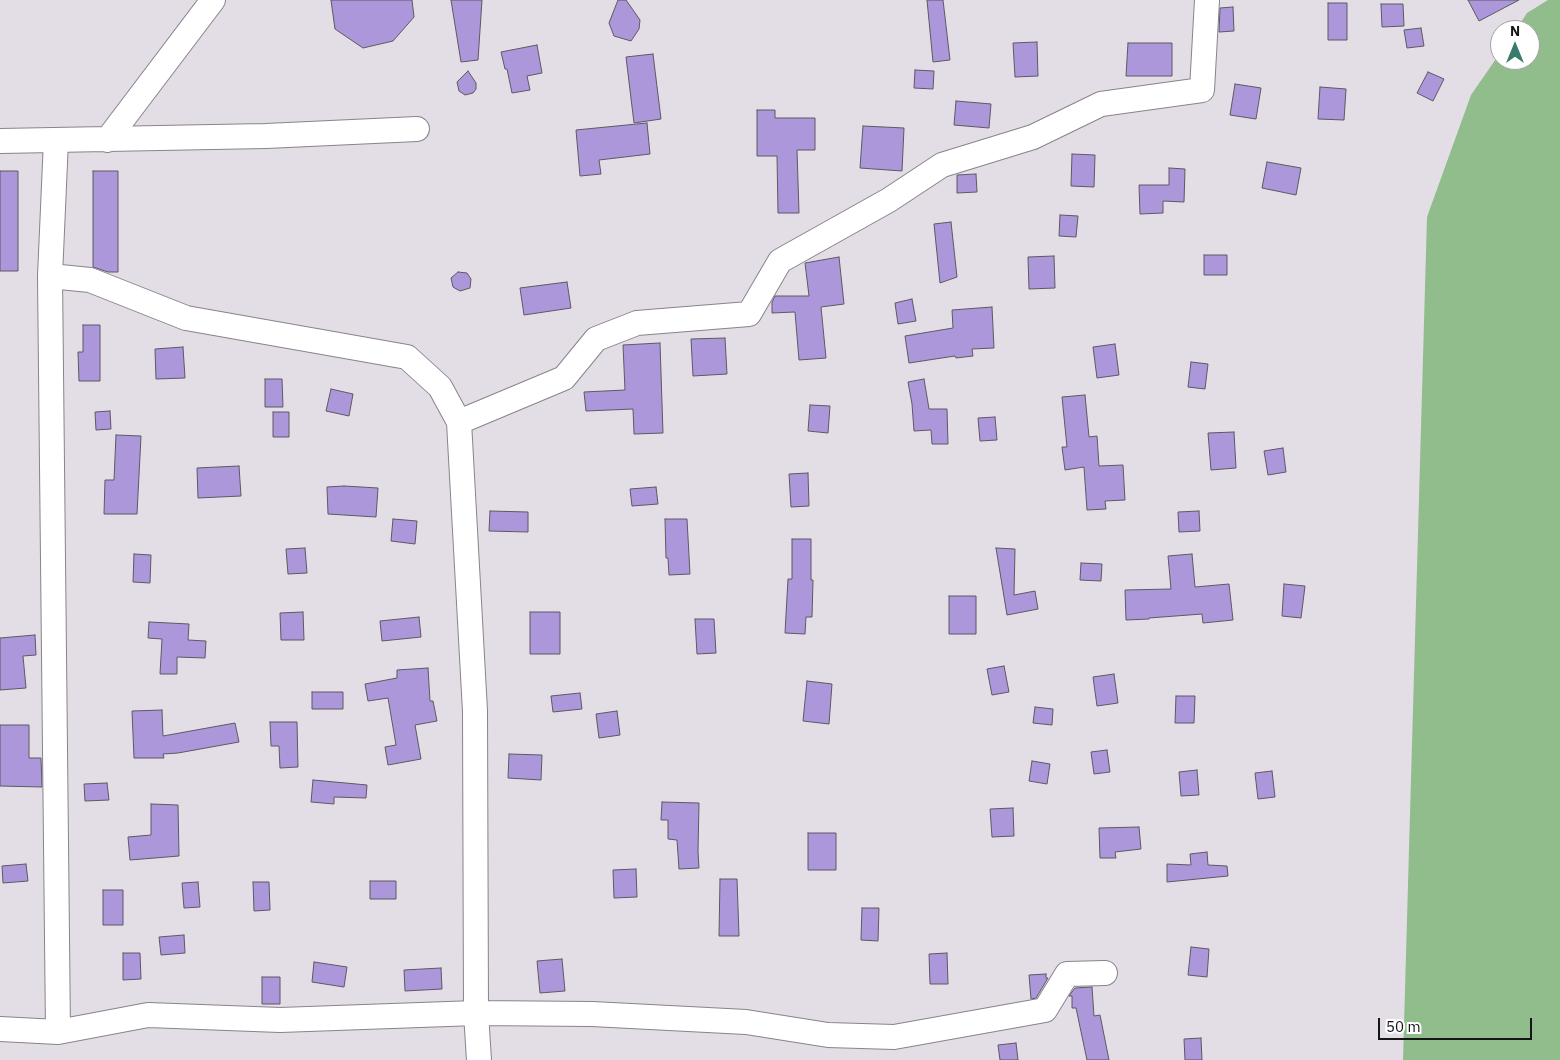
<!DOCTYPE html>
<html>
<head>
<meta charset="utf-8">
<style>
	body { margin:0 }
	#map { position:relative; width:1560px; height:1060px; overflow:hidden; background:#e3dde6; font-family:"IBM Plex Sans",sans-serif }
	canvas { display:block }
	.north { position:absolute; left:1490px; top:20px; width:50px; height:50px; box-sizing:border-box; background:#fff; border:1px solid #a2a1a2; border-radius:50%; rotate:0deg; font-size:14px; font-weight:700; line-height:20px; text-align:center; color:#161417 }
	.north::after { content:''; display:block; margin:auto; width:18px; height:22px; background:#397c6d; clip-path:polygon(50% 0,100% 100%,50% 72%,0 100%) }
	.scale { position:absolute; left:1378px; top:1018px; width:154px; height:22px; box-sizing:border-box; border:2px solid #161417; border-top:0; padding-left:6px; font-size:15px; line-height:18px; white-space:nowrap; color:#161417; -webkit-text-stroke:4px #fff; paint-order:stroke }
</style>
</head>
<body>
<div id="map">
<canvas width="1560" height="1060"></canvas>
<div class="north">N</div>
<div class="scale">50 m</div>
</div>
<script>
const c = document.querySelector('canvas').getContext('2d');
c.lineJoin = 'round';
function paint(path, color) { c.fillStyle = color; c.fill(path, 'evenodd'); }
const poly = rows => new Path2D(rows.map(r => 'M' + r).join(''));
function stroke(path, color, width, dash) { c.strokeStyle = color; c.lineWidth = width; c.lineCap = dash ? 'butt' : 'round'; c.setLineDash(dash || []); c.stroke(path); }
const green = poly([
	[1548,0,1560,0,1560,1060,1403,1060,1427,217,1471,95,1500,53,1500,60,1530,60,1530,30,1516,30,1527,13]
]);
const building = poly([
	[331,0,412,0,414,17,393,41,363,48,335,29,331,0],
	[451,0,482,0,478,60,461,62,451,0],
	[618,0,626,0,640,20,639,29,631,41,614,36,609,23,618,0],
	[927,0,943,0,950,60,933,62,927,0],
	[1468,0,1519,0,1479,21,1468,0],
	[1328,3,1347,3,1347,40,1328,40,1328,3],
	[1381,4,1403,4,1404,26,1382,27,1381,4],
	[1233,7,1234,31,1219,32,1220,8,1233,7],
	[1421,28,1424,46,1407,48,1404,30,1421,28],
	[1037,42,1038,76,1015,77,1013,43,1037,42],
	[1128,43,1172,43,1172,76,1126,76,1128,43],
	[537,45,542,73,527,76,530,90,512,93,507,69,505,69,501,52,537,45],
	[653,54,661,119,634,123,626,57,653,54],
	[915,70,934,71,933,89,914,88,915,70],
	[468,71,476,83,476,89,473,93,465,95,459,91,457,82,468,71],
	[1428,72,1444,79,1433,101,1417,93,1428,72],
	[1235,84,1261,88,1256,119,1230,115,1235,84],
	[1320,87,1346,89,1344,120,1318,119,1320,87],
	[956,101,991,104,989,128,954,125,956,101],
	[757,110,775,110,775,118,815,118,815,150,797,150,799,213,778,213,777,156,757,156,757,110],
	[647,123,650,154,599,160,601,174,580,176,576,130,647,123],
	[863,126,904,128,902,171,860,168,863,126],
	[1072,154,1095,155,1094,187,1071,186,1072,154],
	[1267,162,1301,168,1296,195,1262,188,1267,162],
	[1169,168,1185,169,1184,202,1163,201,1163,213,1140,214,1139,185,1169,185,1169,168],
	[0,171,18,171,18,271,0,271,0,171],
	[93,171,118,171,118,272,108,272,93,267,93,171],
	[976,174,977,192,957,193,957,175,976,174],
	[1060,215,1078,216,1076,237,1059,236,1060,215],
	[951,222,957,277,940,283,934,224,951,222],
	[1204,255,1227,255,1227,275,1204,275,1204,255],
	[1054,256,1055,288,1029,289,1028,257,1054,256],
	[839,257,844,304,821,307,826,358,799,360,795,312,772,313,772,302,775,296,809,296,805,263,839,257],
	[458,272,467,273,471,279,470,288,460,291,453,287,451,278,458,272],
	[567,282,571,308,524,315,520,288,567,282],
	[912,299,916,321,898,324,895,303,912,299],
	[992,307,994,348,972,349,973,356,956,358,955,356,909,363,905,336,953,328,952,310,992,307],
	[83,325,100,325,100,381,79,381,78,352,83,352,83,325],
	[725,338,727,374,693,376,691,339,725,338],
	[660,343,663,433,634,434,633,409,586,411,584,392,625,390,623,345,660,343],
	[1115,344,1119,375,1097,378,1093,347,1115,344],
	[183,347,185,378,156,379,155,349,183,347],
	[1191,362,1208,364,1205,389,1188,387,1191,362],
	[265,379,282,379,283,407,265,407,265,379],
	[924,379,929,409,947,409,948,444,932,444,931,430,914,431,912,404,908,382,924,379],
	[331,389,353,394,349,416,326,411,331,389],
	[1085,395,1089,437,1097,436,1099,466,1123,465,1125,500,1105,501,1106,509,1087,510,1084,467,1065,470,1062,447,1067,447,1062,397,1085,395],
	[810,405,830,406,828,433,808,431,810,405],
	[110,411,111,429,96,430,95,412,110,411],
	[273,412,289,412,289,437,273,437,273,412],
	[995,417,997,440,980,441,978,418,995,417],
	[1234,432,1236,468,1211,470,1208,433,1234,432],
	[116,435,141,436,137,514,104,514,105,480,114,480,116,435],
	[1283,448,1286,472,1268,475,1264,451,1283,448],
	[239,466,241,496,198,498,197,468,239,466],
	[808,473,809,506,791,507,789,474,808,473],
	[344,486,378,488,376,517,328,514,327,487,344,486],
	[656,487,658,504,632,506,630,489,656,487],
	[490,511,528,512,528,532,489,531,490,511],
	[1199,511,1200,531,1179,532,1178,512,1199,511],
	[393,519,417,521,415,544,391,541,393,519],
	[665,519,687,519,690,574,669,575,668,558,666,558,665,519],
	[792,539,811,539,811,580,813,580,812,617,806,617,805,634,785,633,788,579,792,579,792,539],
	[305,548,307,573,288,574,286,549,305,548],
	[996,548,1015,549,1014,595,1035,591,1038,609,1007,615,996,548],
	[134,554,151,555,150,583,133,582,134,554],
	[1192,554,1195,587,1229,584,1233,620,1203,623,1202,614,1149,618,1149,619,1126,620,1125,590,1171,589,1168,556,1192,554],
	[1081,563,1102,564,1101,581,1080,580,1081,563],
	[1284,584,1305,586,1301,618,1282,616,1284,584],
	[949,596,976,596,976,634,949,634,949,596],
	[303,612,304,640,281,640,280,613,303,612],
	[530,612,560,612,560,654,530,654,530,612],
	[419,617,421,637,382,641,380,621,419,617],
	[695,619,714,619,716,653,697,654,695,619],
	[149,622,189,624,188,640,206,641,205,658,177,657,177,674,160,674,162,639,148,638,149,622],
	[35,635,36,655,23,656,26,688,0,690,0,638,35,635],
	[1004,666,1009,692,992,695,987,669,1004,666],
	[428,668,430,701,433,701,437,721,415,725,421,759,388,765,385,747,396,745,388,698,368,701,365,684,397,678,397,670,428,668],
	[1114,674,1118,703,1097,706,1093,677,1114,674],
	[807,681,832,684,829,724,803,721,807,681],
	[312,692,343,692,343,709,312,709,312,692],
	[580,693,582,709,553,712,551,696,580,693],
	[1176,696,1195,696,1194,723,1175,723,1176,696],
	[1035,707,1053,709,1052,725,1033,723,1035,707],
	[162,710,163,736,235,723,239,742,178,753,163,754,164,758,134,758,132,711,162,710],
	[617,711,620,735,599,738,596,714,617,711],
	[270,722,297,722,298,767,280,768,279,746,271,746,270,722],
	[0,725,29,725,29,758,41,758,42,787,0,786,0,725],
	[1107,750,1110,772,1094,774,1091,752,1107,750],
	[509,754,542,755,541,780,508,778,509,754],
	[1032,761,1050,764,1047,784,1029,781,1032,761],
	[1197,770,1199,795,1181,796,1179,772,1197,770],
	[1272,771,1275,797,1258,799,1255,773,1272,771],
	[313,780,367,785,366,798,334,797,334,804,311,802,313,780],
	[107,783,109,800,85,801,84,784,107,783],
	[662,802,699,803,698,851,699,868,679,869,677,840,668,839,668,820,661,820,662,802],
	[151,804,178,805,179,856,130,860,128,837,151,835,151,804],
	[1013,808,1014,836,992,837,990,809,1013,808],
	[1139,827,1141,849,1115,852,1116,858,1100,858,1099,828,1139,827],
	[808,833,836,833,836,870,808,870,808,833],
	[1207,852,1208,865,1227,866,1228,876,1167,882,1167,864,1191,865,1190,854,1207,852],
	[26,864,28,881,3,883,2,866,26,864],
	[636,869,637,897,614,898,613,870,636,869],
	[720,879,737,879,739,936,719,936,720,879],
	[370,881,396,881,396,899,370,899,370,881],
	[198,882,200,907,184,908,182,883,198,882],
	[253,882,269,882,270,910,254,911,253,882],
	[103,890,123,890,123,925,103,925,103,890],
	[862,908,879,908,878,941,861,940,862,908],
	[184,935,185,953,161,955,159,937,184,935],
	[1191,947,1209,949,1207,977,1188,975,1191,947],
	[123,953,140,953,141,979,123,980,123,953],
	[947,953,948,984,930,984,929,954,947,953],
	[562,959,565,991,540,993,537,961,562,959],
	[314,962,347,967,344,987,312,982,314,962],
	[441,968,442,989,405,991,404,970,441,968],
	[1046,974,1046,978,1048,978,1036,998,1031,999,1029,975,1046,974],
	[262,977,280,977,280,1004,262,1004,262,977],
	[1092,987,1094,1016,1100,1015,1109,1060,1087,1060,1076,1008,1072,1008,1072,996,1069,996,1075,988,1092,987],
	[1201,1038,1202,1060,1185,1060,1184,1039,1201,1038],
	[1016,1043,1018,1060,1000,1060,998,1045,1016,1043]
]);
const minor = poly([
	[56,140,50,276,58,1032],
	[107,140,213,0],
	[0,141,266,136,417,129],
	[50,276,90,280,186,318,407,357,440,387,459,422,475,711,476,1013,479,1060],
	[459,422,564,378,596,339,637,323,749,314,780,261,889,200,942,165,1033,137,1101,104,1202,90,1207,0],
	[0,1029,58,1032,148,1015,280,1020,476,1013,592,1014,746,1022,828,1035,894,1037,1045,1010,1067,974,1105,973]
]);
paint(green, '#91bc8c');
paint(building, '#ac97da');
stroke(building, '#5c5962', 1);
stroke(minor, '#89838c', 26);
stroke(minor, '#fff', 24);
</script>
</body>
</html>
